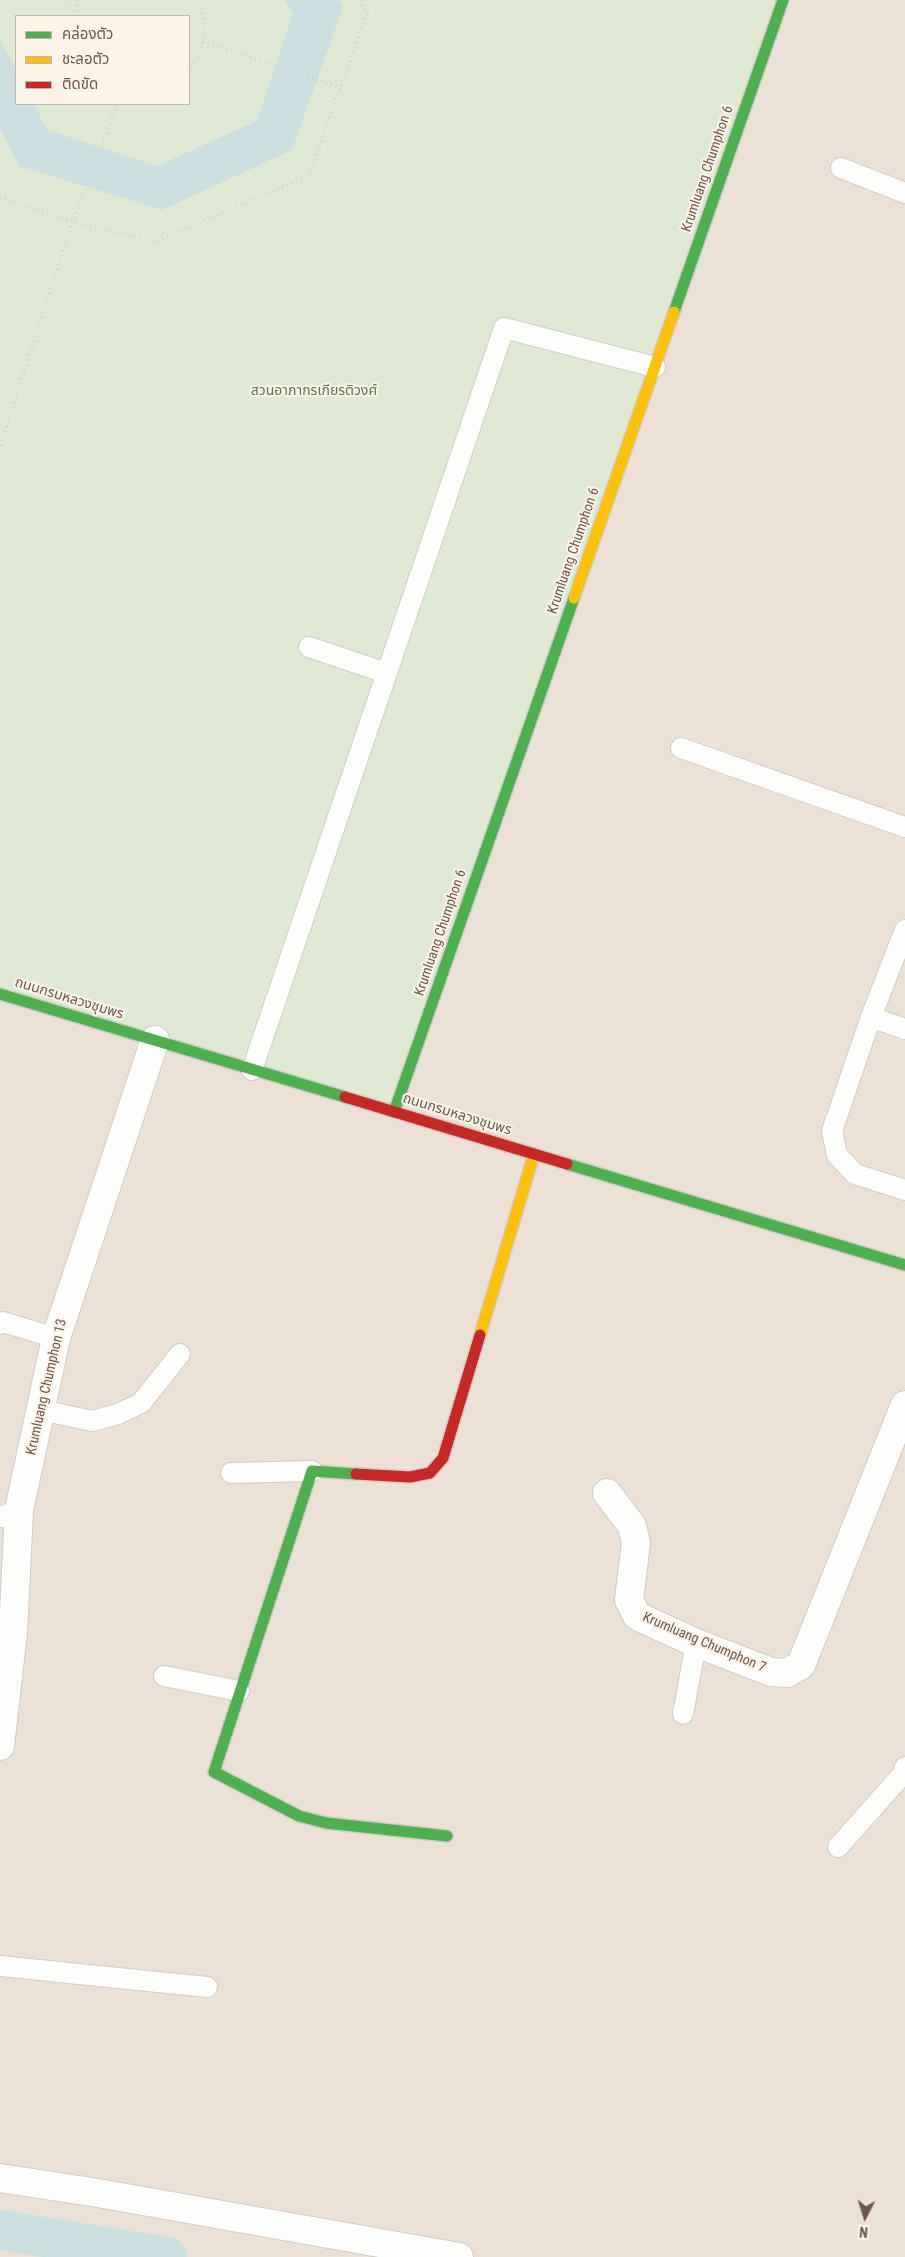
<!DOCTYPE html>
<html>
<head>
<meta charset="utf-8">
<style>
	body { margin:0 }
	#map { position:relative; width:905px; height:2257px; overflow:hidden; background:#f3efe8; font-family:"Roboto Condensed","Noto Sans Thai",sans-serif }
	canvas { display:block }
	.legend { position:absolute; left:15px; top:15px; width:175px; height:90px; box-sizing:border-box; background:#fcf4e9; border:1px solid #c3b5ab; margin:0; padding:6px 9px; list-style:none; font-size:15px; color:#6d574d }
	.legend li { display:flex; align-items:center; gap:10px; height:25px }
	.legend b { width:25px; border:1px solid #c3b5ab }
	.north { position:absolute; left:840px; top:2192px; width:50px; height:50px; -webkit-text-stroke:4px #fcf4e9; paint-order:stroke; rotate:185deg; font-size:14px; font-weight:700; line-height:20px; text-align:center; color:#6d574d }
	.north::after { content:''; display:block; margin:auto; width:18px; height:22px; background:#6d574d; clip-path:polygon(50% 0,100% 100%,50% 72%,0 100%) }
</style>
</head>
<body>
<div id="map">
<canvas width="905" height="2257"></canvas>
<ul class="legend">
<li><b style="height:6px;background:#4caf50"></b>คล่องตัว</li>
<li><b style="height:6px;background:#ffc107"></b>ชะลอตัว</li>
<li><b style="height:6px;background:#c62828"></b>ติดขัด</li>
</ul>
<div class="north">N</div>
</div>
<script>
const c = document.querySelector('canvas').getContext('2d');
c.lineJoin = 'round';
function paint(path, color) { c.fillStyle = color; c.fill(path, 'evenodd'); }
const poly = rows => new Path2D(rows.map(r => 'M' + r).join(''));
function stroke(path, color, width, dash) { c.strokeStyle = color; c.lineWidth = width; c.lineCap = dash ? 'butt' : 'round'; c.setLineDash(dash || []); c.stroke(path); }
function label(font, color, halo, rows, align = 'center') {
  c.font = font + ' "Roboto Condensed","Noto Sans Thai",sans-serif'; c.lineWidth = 4; c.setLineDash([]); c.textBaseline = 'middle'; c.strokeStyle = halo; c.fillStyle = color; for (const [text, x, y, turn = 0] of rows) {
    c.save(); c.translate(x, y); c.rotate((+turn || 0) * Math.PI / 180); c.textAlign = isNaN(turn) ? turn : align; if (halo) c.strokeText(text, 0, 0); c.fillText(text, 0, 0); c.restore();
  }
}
const residential = poly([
	[0,0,905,0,905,2257,0,2257],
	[16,16,189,16,189,104,16,104]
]);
const green = poly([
	[0,0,782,0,394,1112,0,994],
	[16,16,189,16,189,104,16,104]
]);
const water = poly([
	[285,0,339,0,343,7,292,150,162,210,19,166,0,129,0,39,16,70,16,104,34,104,47,130,157,166,257,121,293,14]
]);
const canal = poly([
	[0,2230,167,2257]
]);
const path = poly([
	[61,0,75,6],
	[74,16,78,0],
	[203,41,341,88],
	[189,70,198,58,203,41,204,15,199,0],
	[0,197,73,222,155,242,309,175,367,14,361,0],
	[0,446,73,222,117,104]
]);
const lane = poly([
	[841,168,905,193],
	[309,647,386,673],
	[681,748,905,827],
	[905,930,871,1017,832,1131,837,1155,855,1174,905,1190],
	[871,1017,905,1029],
	[252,1070,504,328,655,367],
	[0,1324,3,1322,56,1338],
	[41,1410,92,1421,118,1414,141,1403,180,1354],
	[231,1473,312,1471],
	[0,1517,19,1510],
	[164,1676,239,1691],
	[683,1714,696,1643],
	[838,1847,902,1775,905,1767],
	[0,1966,207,1987]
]);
const street = poly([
	[607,1493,632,1526,636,1543,629,1600,637,1616,696,1643,771,1672,787,1673,801,1665,905,1405],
	[0,1746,13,1633,19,1510,56,1338,155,1040],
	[0,2178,98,2193,459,2257]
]);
const fast = poly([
	[674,312,783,0],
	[0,994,345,1097],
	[394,1112,574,598],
	[567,1164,905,1265],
	[356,1474,312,1471,214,1772,299,1816,326,1823,447,1836]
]);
const slow = poly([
	[574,598,674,312],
	[480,1335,534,1154]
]);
const jam = poly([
	[345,1097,567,1164],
	[356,1474,410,1477,430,1473,443,1458,480,1335]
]);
const streetNames = [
	["Krumluang Chumphon 6",708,169,-71],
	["Krumluang Chumphon 6",574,551,-71],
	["Krumluang Chumphon 6",441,933,-71],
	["ถนนกรมหลวงชุมพร",69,999,17],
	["ถนนกรมหลวงชุมพร",457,1115,17],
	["Krumluang Chumphon 13",47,1387,-77],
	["Krumluang Chumphon 7",704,1643,23]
];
const parkNames = [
	["สวนอาภากรเกียรติวงศ์",314,391]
];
paint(residential, '#ece1d6');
paint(green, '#e0e9d4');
paint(water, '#cce0e2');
stroke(canal, '#cce0e2', 40);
stroke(lane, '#d2ccc7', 22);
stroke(street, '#d2ccc7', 30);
stroke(fast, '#d3ccc6', 14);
stroke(slow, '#d3ccc6', 14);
stroke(jam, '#d3ccc6', 14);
stroke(path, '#d4cfca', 3, [1, 4]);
stroke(lane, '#fdfdfc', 20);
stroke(street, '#fdfdfc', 28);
stroke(fast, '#4caf50', 11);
stroke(slow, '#ffc107', 11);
stroke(jam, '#c62828', 11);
label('14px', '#6d574d', '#fcf4e9', streetNames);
label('14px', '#58774a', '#fcf4e9', parkNames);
</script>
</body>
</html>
